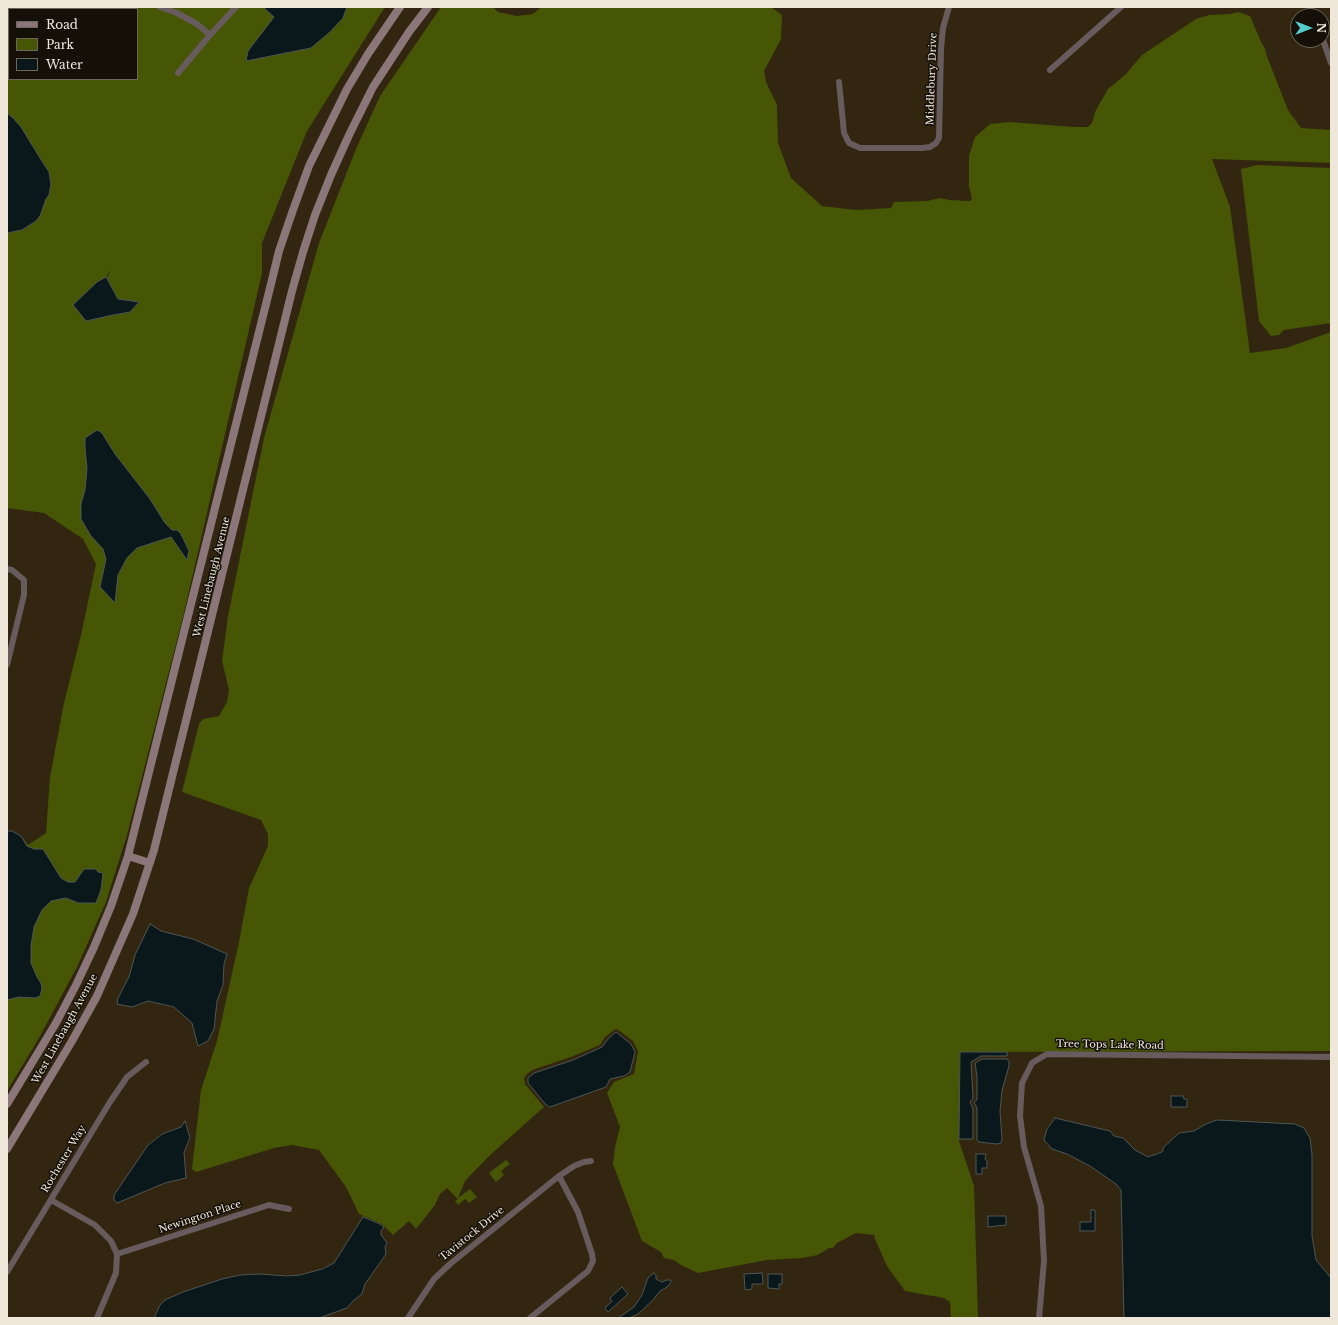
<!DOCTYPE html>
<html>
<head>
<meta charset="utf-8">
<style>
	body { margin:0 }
	#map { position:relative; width:1338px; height:1325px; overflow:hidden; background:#322611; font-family:"Libre Baskerville",serif }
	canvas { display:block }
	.frame { position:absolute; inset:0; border:8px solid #eee7da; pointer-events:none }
	.legend { position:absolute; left:8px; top:8px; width:130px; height:72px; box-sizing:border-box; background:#151007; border:1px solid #6c665b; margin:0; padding:5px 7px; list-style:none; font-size:12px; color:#eee7da }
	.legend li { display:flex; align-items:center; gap:8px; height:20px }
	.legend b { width:20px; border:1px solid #6c665b }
	.north { position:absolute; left:1290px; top:8px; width:40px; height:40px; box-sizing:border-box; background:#151007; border:1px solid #6c665b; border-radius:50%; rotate:90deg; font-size:11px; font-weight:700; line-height:16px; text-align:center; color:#eee7da }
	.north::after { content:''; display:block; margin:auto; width:14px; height:18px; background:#53cdca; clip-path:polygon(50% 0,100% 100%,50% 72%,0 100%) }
</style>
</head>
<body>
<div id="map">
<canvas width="1338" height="1325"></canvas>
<div class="frame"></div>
<ul class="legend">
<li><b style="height:5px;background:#8b777a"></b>Road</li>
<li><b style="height:11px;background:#465604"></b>Park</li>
<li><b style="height:11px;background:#0a181b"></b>Water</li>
</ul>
<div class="north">N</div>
</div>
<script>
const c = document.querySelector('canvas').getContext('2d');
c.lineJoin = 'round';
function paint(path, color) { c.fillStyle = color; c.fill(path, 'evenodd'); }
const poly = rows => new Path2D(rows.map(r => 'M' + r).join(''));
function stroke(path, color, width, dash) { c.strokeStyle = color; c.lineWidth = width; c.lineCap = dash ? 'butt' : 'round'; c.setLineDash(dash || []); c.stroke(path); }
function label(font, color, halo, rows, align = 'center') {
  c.font = font + ' "Libre Baskerville",serif'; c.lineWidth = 3; c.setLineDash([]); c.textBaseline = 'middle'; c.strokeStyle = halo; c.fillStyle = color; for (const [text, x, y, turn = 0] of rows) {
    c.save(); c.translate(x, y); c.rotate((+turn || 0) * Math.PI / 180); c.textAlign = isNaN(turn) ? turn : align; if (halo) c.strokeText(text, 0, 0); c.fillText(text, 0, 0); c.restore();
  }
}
const green = poly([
	[7,7,385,7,307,131,262,243,262,273,184,613,127,835,106,902,77,967,39,1038,7,1091,7,831,12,831,21,836,28,845,46,833,50,777,64,703,81,635,96,564,83,539,44,513,7,508],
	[9,9,137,9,137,79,9,79],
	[111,269,107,278,118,299,139,303,130,312,113,315,73,305,97,282,106,277],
	[441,7,493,7,498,12,517,16,533,14,541,7,771,7,782,15,781,39,764,71,766,82,777,105,778,143,791,178,822,206,856,210,891,208,894,202,927,201,940,198,949,200,970,201,972,199,969,186,969,156,975,137,990,124,1010,122,1074,127,1088,127,1092,123,1095,112,1108,89,1126,74,1142,55,1196,19,1209,15,1230,14,1238,12,1250,16,1262,44,1265,48,1266,54,1288,110,1301,128,1331,130,1331,163,1212,159,1230,207,1250,353,1286,348,1331,332,1331,1051,960,1052,959,1141,974,1186,978,1318,951,1318,950,1302,944,1298,905,1291,887,1266,875,1239,874,1235,856,1233,837,1243,833,1248,829,1248,818,1255,802,1258,767,1260,698,1273,681,1265,674,1260,664,1258,661,1252,642,1241,613,1164,615,1147,620,1127,607,1093,614,1082,634,1074,638,1051,633,1041,617,1029,614,1030,605,1037,600,1045,571,1057,532,1070,525,1076,524,1078,525,1084,544,1107,488,1157,465,1181,458,1198,470,1189,477,1197,469,1203,465,1199,458,1205,455,1201,458,1199,447,1188,440,1194,435,1205,416,1229,409,1221,393,1235,382,1224,359,1214,346,1187,319,1150,292,1145,274,1148,196,1172,192,1169,201,1090,217,1041,239,942,249,888,268,846,268,834,261,820,182,792,199,724,203,719,219,716,227,702,229,690,222,661,228,616,264,438,319,243,356,149,380,96],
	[1257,165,1331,168,1331,323,1284,330,1279,335,1271,336,1259,321,1241,169],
	[506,1160,510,1164,501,1171,504,1175,496,1182,489,1173]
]);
const water = poly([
	[263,7,347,7,343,18,330,32,311,48,246,61,248,51,274,17,263,7],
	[7,113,13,118,21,127,40,158,49,172,51,184,49,195,46,199,40,216,36,221,22,230,7,233,7,113],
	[106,277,118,299,139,302,130,312,113,315,86,321,73,305,97,282,106,277],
	[97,430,102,433,115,454,150,499,165,523,172,530,177,530,181,534,189,551,187,560,171,537,137,548,127,558,118,575,115,603,100,587,106,559,103,549,91,536,81,519,81,504,85,490,87,469,85,447,85,438,97,430],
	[7,831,12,831,21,836,27,846,34,849,43,849,61,878,68,882,75,882,84,869,96,869,98,872,103,873,101,890,96,903,78,903,66,898,51,901,42,910,34,927,31,945,31,963,37,977,41,983,42,989,40,996,36,998,19,997,7,1000,7,831],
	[150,924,161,931,193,939,227,954,224,964,223,985,217,1001,214,1029,208,1041,198,1046,192,1023,174,1007,148,1001,132,1007,117,1004,118,998,129,977,135,955,150,924],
	[616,1032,631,1044,635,1052,630,1072,624,1076,610,1079,606,1087,550,1107,546,1105,528,1083,528,1078,534,1073,573,1060,602,1047,608,1039,616,1032],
	[960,1052,1007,1052,1007,1056,981,1056,971,1062,973,1098,970,1102,973,1109,973,1139,959,1139,960,1052],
	[982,1059,1007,1059,1009,1062,1009,1066,1002,1090,1000,1111,1002,1139,1001,1143,997,1144,979,1142,977,1140,977,1108,974,1102,977,1100,977,1077,975,1063,982,1059],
	[1171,1096,1183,1096,1184,1099,1187,1099,1187,1107,1171,1107,1171,1096],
	[1055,1118,1110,1131,1114,1136,1123,1138,1135,1150,1148,1157,1162,1152,1164,1147,1179,1133,1194,1131,1206,1124,1217,1120,1295,1124,1304,1128,1310,1138,1312,1155,1312,1236,1316,1260,1331,1278,1331,1318,1124,1318,1121,1190,1116,1184,1090,1166,1067,1154,1052,1149,1044,1140,1047,1129,1055,1118],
	[185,1121,190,1138,184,1152,186,1178,165,1183,117,1203,114,1200,114,1195,148,1145,162,1134,181,1127,185,1121],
	[976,1154,986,1154,985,1159,987,1161,987,1168,982,1168,982,1174,976,1174,976,1154],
	[1091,1210,1095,1210,1095,1231,1080,1231,1080,1222,1091,1222,1091,1210],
	[988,1216,1006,1216,1006,1225,988,1227,988,1216],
	[363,1217,380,1224,384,1227,381,1231,381,1235,387,1243,385,1247,386,1254,365,1284,362,1294,354,1300,347,1308,319,1318,154,1318,160,1305,165,1300,183,1292,222,1279,240,1275,260,1274,287,1276,300,1275,322,1269,334,1263,363,1217],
	[654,1273,656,1275,656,1279,662,1282,667,1280,671,1280,671,1282,667,1287,660,1291,652,1301,638,1314,629,1318,618,1318,634,1307,642,1295,648,1278,654,1273],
	[762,1273,763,1284,752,1284,752,1289,745,1290,744,1274,762,1273],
	[768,1274,782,1274,782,1284,779,1284,779,1289,768,1288,768,1274],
	[622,1287,628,1294,608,1312,605,1308,612,1301,610,1298,622,1287]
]);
const minor = poly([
	[34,7,36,9],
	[160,7,177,13,197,24,210,35],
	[1311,7,1314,16],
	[46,9,47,7],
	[1322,37,1331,63],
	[1050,70,1121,7],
	[178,73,210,35,236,7],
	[839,82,844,133,849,143,860,148,922,148,930,147,936,143,939,138,941,49,943,28,949,7],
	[7,569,12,570,24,580,24,595,7,665],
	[51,1200,95,1225,111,1241,117,1254,116,1273,97,1318],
	[117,1254,269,1205,289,1209],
	[7,1272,110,1102,127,1077,146,1062],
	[408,1318,434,1279,450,1264,559,1176,574,1166,584,1162,591,1161],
	[530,1318,588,1271,593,1261,592,1254,578,1212,559,1176],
	[1039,1318,1044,1261,1041,1206,1024,1147,1020,1116,1022,1083,1032,1063,1047,1054,1331,1057]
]);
const secondary = poly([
	[128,856,150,863],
	[7,1104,56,1023,76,985,94,947,111,906,128,856,271,284,279,251,293,210,309,166,347,89,368,54,400,7],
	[7,1149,72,1041,97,996,133,914,154,850,292,291,303,252,315,215,331,175,350,133,373,87,409,32,428,7]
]);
const streetNames = [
	["Middlebury Drive",932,79,-88],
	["West Linebaugh Avenue",212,577,-76],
	["West Linebaugh Avenue",65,1029,-61],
	["Tree Tops Lake Road",1110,1045,1],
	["Rochester Way",64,1159,-59],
	["Newington Place",200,1217,-18],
	["Tavistock Drive",472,1234,-39]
];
paint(green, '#465604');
paint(water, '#0a181b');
stroke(water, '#4e5654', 1);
stroke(minor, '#685b5d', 6);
stroke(secondary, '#8b777a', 8);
label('10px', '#eee7da', '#151007', streetNames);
</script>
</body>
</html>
